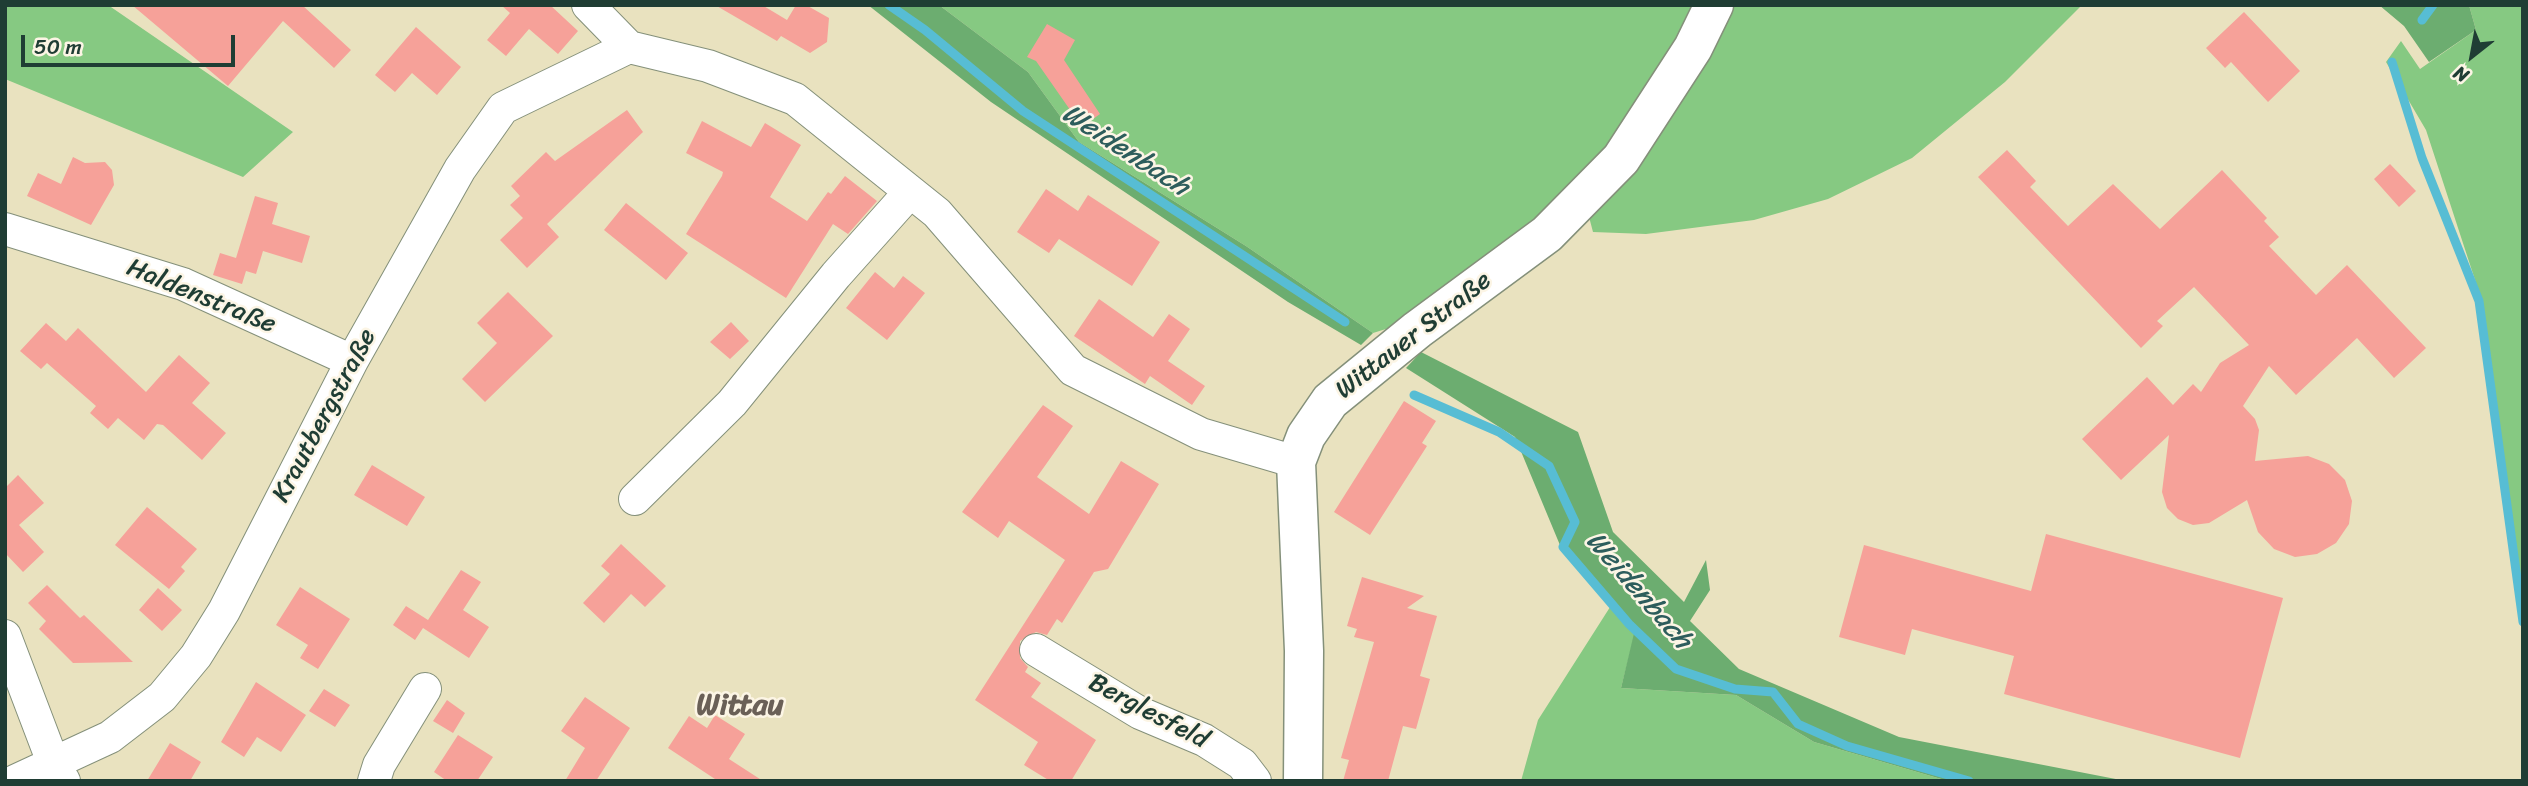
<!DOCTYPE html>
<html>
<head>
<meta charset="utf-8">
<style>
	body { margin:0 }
	#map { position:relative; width:2528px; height:786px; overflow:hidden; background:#e9e2bf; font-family:Sriracha,sans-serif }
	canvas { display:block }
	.frame { position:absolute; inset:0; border:7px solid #1f3d34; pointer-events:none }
	.north { position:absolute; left:2437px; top:21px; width:70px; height:70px; -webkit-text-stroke:5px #fcf5e5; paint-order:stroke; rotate:211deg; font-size:19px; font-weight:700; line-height:28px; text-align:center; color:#1f3d34 }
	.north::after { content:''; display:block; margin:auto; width:24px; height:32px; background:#1f3d34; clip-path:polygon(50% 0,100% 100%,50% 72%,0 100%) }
	.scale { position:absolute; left:21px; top:35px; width:214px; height:32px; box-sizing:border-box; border:4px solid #1f3d34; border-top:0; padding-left:9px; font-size:21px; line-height:24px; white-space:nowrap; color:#1f3d34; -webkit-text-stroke:5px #fcf5e5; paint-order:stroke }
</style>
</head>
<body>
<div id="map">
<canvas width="2528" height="786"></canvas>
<div class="frame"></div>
<div class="north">N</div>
<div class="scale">50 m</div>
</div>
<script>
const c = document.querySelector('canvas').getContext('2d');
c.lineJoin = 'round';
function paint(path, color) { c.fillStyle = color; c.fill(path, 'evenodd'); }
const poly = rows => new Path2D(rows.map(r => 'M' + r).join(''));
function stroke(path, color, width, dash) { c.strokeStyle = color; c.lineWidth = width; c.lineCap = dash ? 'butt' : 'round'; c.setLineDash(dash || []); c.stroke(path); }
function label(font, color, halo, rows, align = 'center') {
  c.font = font + ' Sriracha,sans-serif'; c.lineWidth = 5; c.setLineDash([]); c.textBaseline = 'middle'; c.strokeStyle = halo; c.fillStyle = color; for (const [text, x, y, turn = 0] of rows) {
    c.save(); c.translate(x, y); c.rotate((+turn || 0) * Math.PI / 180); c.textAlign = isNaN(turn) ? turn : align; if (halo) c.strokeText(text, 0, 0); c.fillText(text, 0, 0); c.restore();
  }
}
const green = poly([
	[5,5,108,5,293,132,243,177,5,79],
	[939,5,1695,5,1661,68,1610,148,1574,186,1415,320,1373,333,1246,246,1079,142,1028,72],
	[1725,5,2082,5,2005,82,1912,158,1828,199,1754,220,1646,234,1593,232,1588,213],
	[2469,5,2523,5,2523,614,2477,286,2426,130,2386,62,2401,41,2420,69,2476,30],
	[1612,604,1637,625,1621,688,1736,695,1814,742,1948,781,1521,781,1538,720]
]);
const forest = poly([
	[868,5,939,5,1028,72,1079,142,1246,246,1373,333,1361,345,1288,302,991,102],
	[2379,5,2469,5,2476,30,2429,62,2404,26],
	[1421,352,1578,432,1613,532,1684,602,1706,560,1710,590,1690,621,1739,669,1899,737,2126,781,1948,781,1814,742,1736,695,1621,688,1636,625,1612,604,1562,550,1515,437,1406,368]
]);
const stream = poly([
	[889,5,925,30,1023,111,1345,322],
	[2422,20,2433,5],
	[2392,62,2422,158,2479,301,2523,622],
	[1414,395,1499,432,1549,466,1575,522,1563,547,1629,624,1676,669,1735,689,1773,692,1798,724,1847,746,1969,781]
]);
const building = poly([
	[132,5,302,5,351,50,334,68,283,21,228,86],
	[501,5,550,5,578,31,558,54,529,29,506,56,487,40,510,13],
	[715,5,762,5,787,20,796,5,806,5,829,18,827,42,810,53,781,36,777,41],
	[2244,12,2300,71,2268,102,2231,62,2225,68,2206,48],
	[1047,24,1075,40,1064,60,1100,114,1082,127,1036,61,1027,57],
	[416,27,461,67,437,95,412,73,395,92,375,75],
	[627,110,643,132,547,224,559,237,527,268,500,240,523,218,510,205,520,196,511,186,546,152,555,161],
	[702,121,751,147,765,123,801,145,770,197,807,221,828,192,831,194,845,176,877,201,848,234,833,224,786,298,686,234,722,176,723,172,686,153],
	[2007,150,2036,181,2030,187,2068,226,2113,184,2160,229,2222,170,2267,218,2264,221,2279,237,2269,246,2316,295,2347,265,2426,348,2394,378,2357,338,2296,395,2269,366,2243,406,2255,419,2259,430,2255,461,2308,456,2329,464,2345,480,2352,501,2349,524,2336,543,2317,554,2295,557,2274,549,2258,532,2247,500,2209,523,2193,525,2178,519,2167,508,2162,492,2169,435,2121,480,2082,439,2147,377,2173,405,2193,384,2201,392,2220,363,2249,345,2194,287,2157,321,2163,326,2141,348,1978,177],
	[73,157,85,163,105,162,112,170,114,185,91,225,27,196,38,173,61,184],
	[2390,164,2416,191,2399,207,2374,179],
	[1046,189,1078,211,1088,195,1160,242,1132,286,1059,239,1049,253,1017,232],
	[255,196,278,203,272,224,310,236,302,263,263,251,256,274,246,271,242,284,213,275,220,253,236,258],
	[626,203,688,253,666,280,604,230],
	[875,272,894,288,903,276,925,293,887,340,846,308],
	[508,292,553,336,485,402,462,379,497,343,477,323],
	[1099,299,1153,337,1169,314,1190,329,1168,361,1205,386,1192,405,1150,376,1145,384,1074,336],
	[731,322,749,341,730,359,710,342],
	[46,323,66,341,78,328,146,392,179,355,210,383,192,403,226,433,202,460,163,425,157,424,144,440,118,418,108,429,90,413,96,406,47,363,41,369,20,351],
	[1404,401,1436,421,1422,443,1427,446,1370,535,1334,512],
	[1043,405,1073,426,1037,477,1089,514,1121,461,1159,484,1108,569,1094,572,1062,623,1057,619,1047,635,1036,632,1020,641,1020,658,1028,667,1025,672,1041,683,1031,697,1096,740,1071,781,1050,781,1024,765,1038,742,975,700,1065,560,1009,521,998,538,962,512],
	[372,465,425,497,407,526,354,495],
	[18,475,44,503,19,525,44,552,23,572,5,553,5,488],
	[147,507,197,549,181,567,185,571,169,589,115,545],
	[2046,534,2283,598,2240,758,2004,694,2014,656,1912,629,1905,655,1839,637,1864,545,2031,591],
	[621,544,666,586,645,607,631,594,604,623,583,603,610,574,601,566],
	[461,570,481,582,463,610,489,627,469,658,423,628,415,640,393,625,406,606,428,620],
	[1362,577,1424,596,1407,608,1437,616,1420,676,1430,679,1416,729,1403,726,1388,781,1343,781,1349,760,1341,758,1374,642,1354,637,1357,629,1347,626],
	[47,585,80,618,84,615,133,662,73,663,39,629,46,621,28,603],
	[300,587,350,619,318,669,300,658,308,645,276,625],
	[158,588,182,610,162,631,139,610],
	[256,682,306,715,281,752,257,737,244,757,221,742],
	[324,689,350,705,335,727,309,711],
	[585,697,630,728,596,781,565,781,585,748,561,731],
	[447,700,465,713,453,733,433,721],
	[715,715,745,734,729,759,763,781,718,781,668,748,689,716,707,728],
	[458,735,493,757,477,781,447,781,434,772],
	[170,743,201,762,190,781,147,781]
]);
const street = poly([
	[588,5,629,47,708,66,795,99,937,213,1073,370,1201,434,1296,462],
	[5,229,183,284,352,361],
	[635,499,732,403,836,275,910,192],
	[5,636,54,765,64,781],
	[1036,650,1140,713,1204,740,1242,764,1255,781],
	[15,781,110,737,162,697,196,656,224,611,352,361,460,169,503,108,629,47],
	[374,781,379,765,425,689]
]);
const secondary = poly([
	[1303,781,1304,651,1296,462,1306,436,1330,401,1417,330,1547,234,1621,159,1693,48,1714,5]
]);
const streetNames = [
	["Haldenstraße",201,297,22],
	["Wittauer Straße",1414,336,-38],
	["Krautbergstraße",325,416,-62],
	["Berglesfeld",1148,712,28]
];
const waterNames = [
	["Weidenbach",1125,151,33],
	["Weidenbach",1638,591,49]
];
const quarterNames = [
	["Wittau",740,706]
];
paint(green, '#86c982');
paint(forest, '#6cad70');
stroke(stream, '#57bdd4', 9);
paint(building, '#f6a199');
stroke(street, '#84907a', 34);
stroke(secondary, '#84907a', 41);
stroke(street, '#fff', 32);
stroke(secondary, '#fff', 38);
label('26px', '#1f3d34', '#fcf5e5', streetNames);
label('italic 28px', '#2d5d5c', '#fcf5e5', waterNames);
label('bold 30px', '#6a6057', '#fcf5e5', quarterNames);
</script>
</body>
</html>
